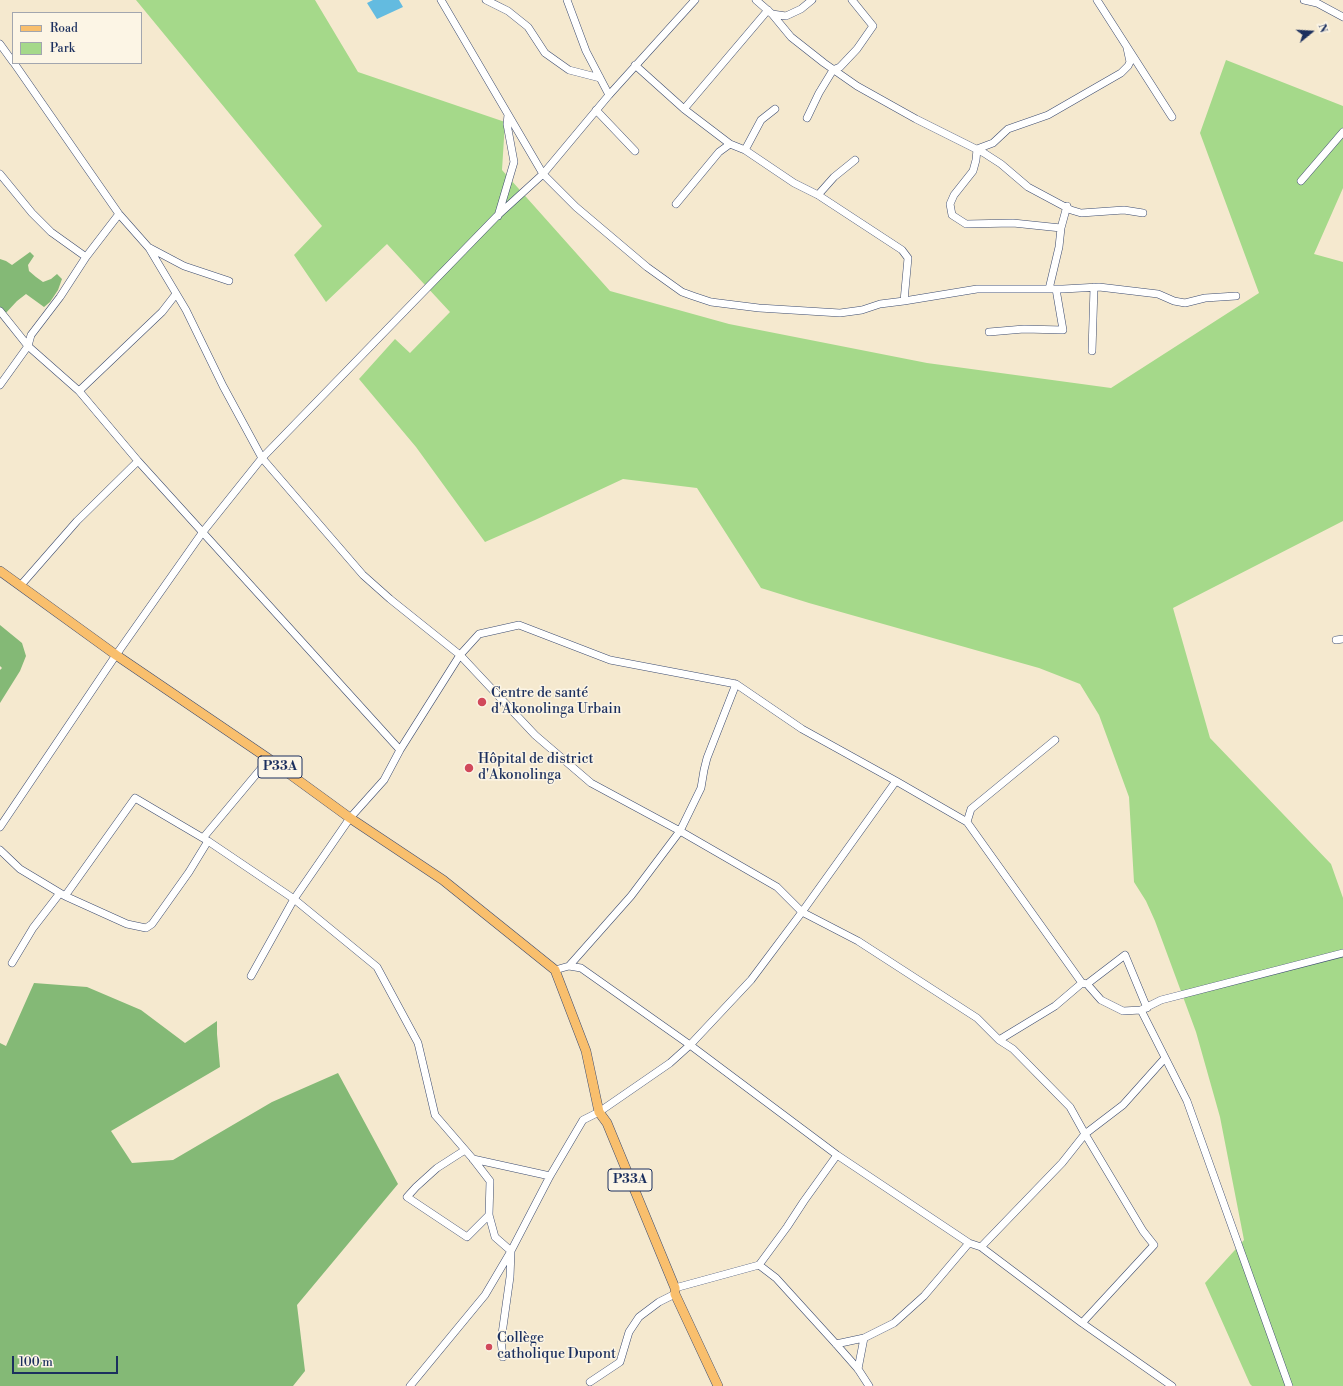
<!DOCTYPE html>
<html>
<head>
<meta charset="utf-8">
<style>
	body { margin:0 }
	#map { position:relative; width:1343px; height:1386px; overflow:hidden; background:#f5e9cf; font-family:"Libre Bodoni",serif }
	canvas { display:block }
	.legend { position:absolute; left:12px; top:12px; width:130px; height:52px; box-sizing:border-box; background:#fcf5e5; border:1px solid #a2a6af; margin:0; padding:5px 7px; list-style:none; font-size:12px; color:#1b2f5e }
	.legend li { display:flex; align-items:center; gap:8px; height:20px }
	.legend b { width:20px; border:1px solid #a2a6af }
	.north { position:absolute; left:1291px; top:12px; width:40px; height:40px; -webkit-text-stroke:3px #fcf5e5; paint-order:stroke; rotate:72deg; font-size:11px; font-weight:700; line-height:16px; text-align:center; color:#1b2f5e }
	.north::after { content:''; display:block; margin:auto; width:14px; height:18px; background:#1b2f5e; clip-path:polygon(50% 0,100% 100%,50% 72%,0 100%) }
	.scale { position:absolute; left:12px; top:1356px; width:106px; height:18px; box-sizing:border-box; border:2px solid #1b2f5e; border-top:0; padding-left:5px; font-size:12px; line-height:14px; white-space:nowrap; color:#1b2f5e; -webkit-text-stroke:3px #fcf5e5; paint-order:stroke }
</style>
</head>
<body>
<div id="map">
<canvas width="1343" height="1386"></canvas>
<ul class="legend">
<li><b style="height:5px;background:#f9bf6d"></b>Road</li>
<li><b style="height:11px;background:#a5d98a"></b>Park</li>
</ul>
<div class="north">N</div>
<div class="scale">100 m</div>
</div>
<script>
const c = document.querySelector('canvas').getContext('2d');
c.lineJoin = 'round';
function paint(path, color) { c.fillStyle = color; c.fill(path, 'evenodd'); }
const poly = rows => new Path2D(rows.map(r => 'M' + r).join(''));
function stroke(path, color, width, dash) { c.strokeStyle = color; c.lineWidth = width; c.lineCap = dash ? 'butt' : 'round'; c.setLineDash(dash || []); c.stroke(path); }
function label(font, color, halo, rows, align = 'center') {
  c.font = font + ' "Libre Bodoni",serif'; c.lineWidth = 3; c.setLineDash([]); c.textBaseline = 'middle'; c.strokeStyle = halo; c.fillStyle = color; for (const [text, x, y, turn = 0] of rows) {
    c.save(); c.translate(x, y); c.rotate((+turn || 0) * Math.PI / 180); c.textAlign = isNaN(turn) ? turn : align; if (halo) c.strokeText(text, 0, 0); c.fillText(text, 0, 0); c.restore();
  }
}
const green = poly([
	[136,0,315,0,358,72,505,122,502,170,610,291,729,324,927,363,1111,388,1259,293,1200,133,1226,60,1343,106,1343,188,1314,254,1343,262,1343,521,1173,608,1210,738,1331,864,1343,898,1343,1386,1252,1386,1250,1384,1205,1283,1244,1240,1220,1117,1196,1032,1155,921,1146,901,1134,882,1129,797,1099,715,1080,684,1039,668,809,603,761,588,697,488,623,479,535,520,485,542,416,447,359,379,395,339,410,353,450,312,387,244,326,302,294,255,322,226]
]);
const forest = poly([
	[30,252,34,256,28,265,29,271,36,277,43,282,51,279,57,274,62,279,58,290,50,302,44,307,26,294,17,301,4,315,0,311,0,259,6,261,12,265],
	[0,625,22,643,26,656,20,671,0,703,0,670,2,668,0,666],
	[34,983,87,987,141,1010,185,1043,217,1021,217,1034,220,1067,111,1131,132,1163,173,1160,272,1102,338,1073,398,1184,297,1305,305,1371,293,1386,0,1386,0,1043,6,1046]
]);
const water = poly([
	[373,0,399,0,403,7,377,19,367,3]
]);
const minor = poly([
	[441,0,543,174,576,207,647,267,682,292,693,296,711,302,759,308,840,313,862,310,880,304,904,301,977,289,1063,289,1099,287,1158,294,1174,301,1185,303,1205,298,1236,296],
	[486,0,508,11,528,27,545,53,569,70,600,78],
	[567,0,586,51,609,95],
	[756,0,772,14,786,16,801,9,812,0],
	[1097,0,1172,117],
	[1304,0,1317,3,1343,17],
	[772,14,791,37,824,63,857,86,916,119,984,153,1001,164,1028,187,1071,210,1081,213,1124,210,1143,213],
	[0,44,13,62],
	[14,63,119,214,149,248,186,310,223,386,262,458,363,575,390,599,460,655,535,735,591,783,680,831,777,887,802,912,858,941,977,1018,999,1040,1013,1049,1070,1107,1085,1134,1143,1231,1154,1245,1082,1323],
	[635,65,684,109,730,144,745,150,794,183,818,195,902,250,908,258,904,301],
	[684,109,768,10],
	[596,110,635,151],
	[807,118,819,93,833,70,840,67,857,49,873,26,852,0],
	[745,150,761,120,775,109],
	[0,174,32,213,51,232,86,257],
	[1301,181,1343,132],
	[818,195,834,177,855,160],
	[676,204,719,152,730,144],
	[498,216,514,162,507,124,508,115],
	[1061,228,1013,223,966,224,952,215,950,204,954,195,973,171,976,160,977,149,993,143,1008,129,1048,115,1121,73,1128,66,1130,62,1127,48],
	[150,248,184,266,229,281],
	[1049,289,1059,247,1061,228,1067,206],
	[0,311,28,346,79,391,138,461,400,750],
	[989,332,1024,329,1063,330,1056,289],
	[1092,351,1094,287],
	[0,385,28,346,31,335,60,297,86,257,119,214],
	[79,391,162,312,176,294],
	[21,585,77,521,138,461],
	[1336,640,1343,639],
	[896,781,967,822,1082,983,1087,984,1101,1000,1123,1011,1141,1010,1187,1101,1289,1386],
	[967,822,971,809,1055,740],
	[0,827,116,655,202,533,262,458,497,216,543,174,609,95,695,0],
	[203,838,269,759],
	[0,850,20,869,65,896,127,924,146,928,152,924,189,872,208,841],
	[65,896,135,798,208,841,294,899,377,967,418,1043,435,1115,473,1159,490,1181,489,1215,495,1237,511,1251,510,1277,501,1341,503,1357],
	[12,963,33,928,60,893],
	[569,966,631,896,680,831,701,788,704,770,707,758,736,684],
	[555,970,569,966,581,968,690,1045,837,1155,969,1243,981,1247,1082,1323,1172,1386],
	[251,976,294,899,350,818,384,780,400,750,460,655,479,634,519,625,610,660,736,684,802,729,896,781,802,912,751,980,690,1045,670,1063,599,1112,583,1120,550,1176,511,1251,485,1295,410,1386],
	[1087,984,1125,955,1147,1008],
	[1141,1010,1161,1000,1343,953],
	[999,1040,1055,1006,1082,983],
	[465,1150,437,1168,416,1187,407,1197,467,1237,489,1215],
	[473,1159,550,1176],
	[981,1247,1062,1163,1085,1134,1123,1105,1165,1058],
	[759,1265,776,1278,836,1344,858,1369,869,1386],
	[675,1288,759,1265,787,1227,804,1201,837,1155],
	[836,1344,864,1338,894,1323,924,1296,969,1243],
	[858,1369,864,1338],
	[590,1382,620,1362,629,1332,639,1317,659,1302,675,1294]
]);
const major = poly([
	[0,571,116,655,269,759,350,818,443,880,555,970,586,1051,599,1112,607,1123,675,1288,675,1294,718,1386]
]);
const markers = [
	[482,702,5,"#d1495b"],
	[469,768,5,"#d1495b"],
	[489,1347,4,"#d1495b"]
];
const shields = [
	[280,767,44],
	[630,1180,44]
];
const shieldNames = [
	["P33A",280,767],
	["P33A",630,1180]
];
const poiNames = [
	["Centre de santé",491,694],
	["d'Akonolinga Urbain",491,710],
	["Hôpital de district",478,760],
	["d'Akonolinga",478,776],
	["Collège",497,1339],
	["catholique Dupont",497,1355]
];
paint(green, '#a5d98a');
paint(forest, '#84b976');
paint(water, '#63bbe0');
stroke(minor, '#3c4b6f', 8);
stroke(major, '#3c4b6f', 10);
stroke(minor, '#fff', 7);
stroke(major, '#f9bf6d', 9);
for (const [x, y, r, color] of markers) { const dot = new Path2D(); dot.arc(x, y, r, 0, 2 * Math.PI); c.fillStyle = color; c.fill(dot); stroke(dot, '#fcf5e5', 1.5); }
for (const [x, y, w] of shields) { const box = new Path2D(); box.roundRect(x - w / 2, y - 11, w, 22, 3); c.fillStyle = '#fcf5e5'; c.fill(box); stroke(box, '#1b2f5e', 1); }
label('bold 13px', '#1b2f5e', null, shieldNames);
label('14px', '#1b2f5e', '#fcf5e5', poiNames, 'left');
</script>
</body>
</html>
